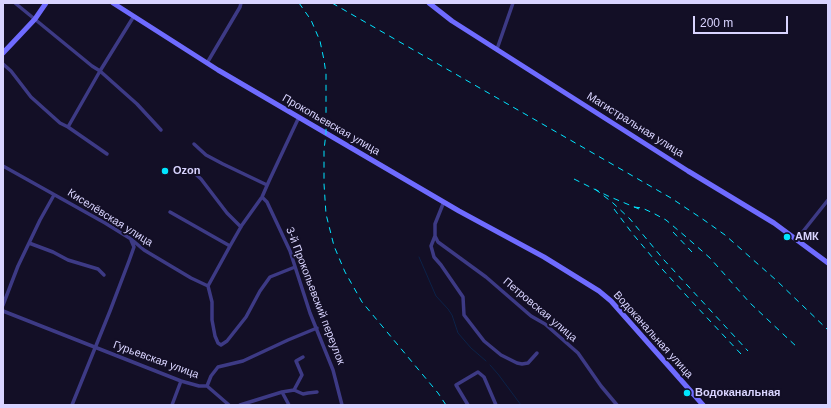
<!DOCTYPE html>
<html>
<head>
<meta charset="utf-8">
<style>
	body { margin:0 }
	#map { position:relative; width:831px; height:408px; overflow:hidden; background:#130f26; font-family:Helvetica,sans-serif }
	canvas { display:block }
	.frame { position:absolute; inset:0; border:4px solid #d9d4ff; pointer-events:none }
	.scale { position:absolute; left:693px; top:16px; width:95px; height:18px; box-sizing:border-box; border:2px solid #d9d4ff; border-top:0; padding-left:5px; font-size:12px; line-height:14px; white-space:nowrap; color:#d9d4ff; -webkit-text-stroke:3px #130f26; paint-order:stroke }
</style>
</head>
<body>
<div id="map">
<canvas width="831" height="408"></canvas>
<div class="frame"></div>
<div class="scale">200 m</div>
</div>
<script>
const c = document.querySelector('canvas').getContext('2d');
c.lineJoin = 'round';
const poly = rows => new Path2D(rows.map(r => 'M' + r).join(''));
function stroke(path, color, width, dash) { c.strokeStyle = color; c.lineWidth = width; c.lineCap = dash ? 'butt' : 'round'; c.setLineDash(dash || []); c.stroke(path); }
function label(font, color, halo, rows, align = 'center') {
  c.font = font + ' Helvetica,sans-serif'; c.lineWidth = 4; c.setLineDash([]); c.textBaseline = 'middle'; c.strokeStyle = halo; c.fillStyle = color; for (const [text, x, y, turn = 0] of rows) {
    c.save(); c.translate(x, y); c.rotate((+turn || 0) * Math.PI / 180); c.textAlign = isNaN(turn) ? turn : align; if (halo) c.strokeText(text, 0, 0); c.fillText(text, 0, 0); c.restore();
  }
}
const stream = poly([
	[419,257,436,296,448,309,452,315,458,333,471,348,486,361],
	[490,365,498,374,521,405]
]);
const street = poly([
	[15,3,92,66,100,71,137,104,161,130],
	[497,49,513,3],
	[207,63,240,7,241,3],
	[3,64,11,71,31,97,60,123,68,127,107,154],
	[68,127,100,71,134,16],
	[194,144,206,155,223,164,267,185],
	[3,166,105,223,131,239,144,250,191,278,208,286],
	[192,171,201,179,227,213,241,227],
	[262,197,267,202,290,251,310,313,333,370,342,405],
	[443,204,435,224,435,236,438,242,449,250,486,277,531,316,545,324,578,353,601,386,617,405],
	[170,212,230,246],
	[435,236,431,246,434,257,441,265,463,297,464,315,484,341,501,355,517,363,522,364,528,363,537,353],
	[797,239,828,200],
	[29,243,53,252,68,260,98,269,104,275],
	[295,267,270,277,260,291,246,317,227,341,221,345,218,343,215,336,212,320,212,302,208,286,230,246,242,225,262,197,269,181,299,117],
	[3,305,18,266,40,220,54,195],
	[3,311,181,381,199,386,207,386],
	[207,386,211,376,218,367,243,361,288,340,317,328],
	[207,386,229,405],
	[294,390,302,375,296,361,303,357],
	[282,392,294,390,303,394,308,393,317,392],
	[72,405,110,311,129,261,134,247,131,240],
	[172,405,181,381],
	[240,405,282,392,289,405],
	[468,405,456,385,478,372,484,377,496,405]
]);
const secondary = poly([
	[113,3,218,70,459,211,544,257,599,291,611,301,703,405],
	[429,3,452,21,688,171,774,223,828,263],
	[3,53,20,35,35,19,46,3]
]);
const rail = poly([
	[299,3,311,20,320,41,324,60,326,74,326,133,324,150,324,184,326,214,334,246,345,272,362,302,438,393,446,405],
	[332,3,671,198,704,220,725,235,776,280,828,330],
	[574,179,608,196,639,209],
	[595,189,613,203,630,219,664,260,748,351],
	[634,207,642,208,653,213,666,220,685,236,710,258,750,303,798,348],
	[614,209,632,233,663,270,696,306,741,354],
	[673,232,692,252]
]);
const markers = [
	[165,171,4,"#00e5ff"],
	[787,237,4,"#00e5ff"],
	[687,393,4,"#00e5ff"]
];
const streetNames = [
	["Прокопьевская улица",331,125,30],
	["Магистральная улица",635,125,32],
	["Киселёвская улица",110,218,32],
	["3-й Прокопьевский переулок",315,296,69],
	["Петровская улица",540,310,40],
	["Водоканальная улица",653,335,48],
	["Гурьевская улица",156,360,20]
];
const poiNames = [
	["Ozon",173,171],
	["АМК",795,237],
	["Водоканальная",695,393]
];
stroke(stream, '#0c2248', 1);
stroke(street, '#3d3a85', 3.5);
stroke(secondary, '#6f6bff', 5);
stroke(rail, '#00e5ff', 1, [6, 5]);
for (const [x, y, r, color] of markers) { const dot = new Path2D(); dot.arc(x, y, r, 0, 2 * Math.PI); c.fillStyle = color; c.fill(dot); stroke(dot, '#130f26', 1.5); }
label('11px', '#d9d4ff', '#130f26', streetNames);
label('bold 11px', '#d9d4ff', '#130f26', poiNames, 'left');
</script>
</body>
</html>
